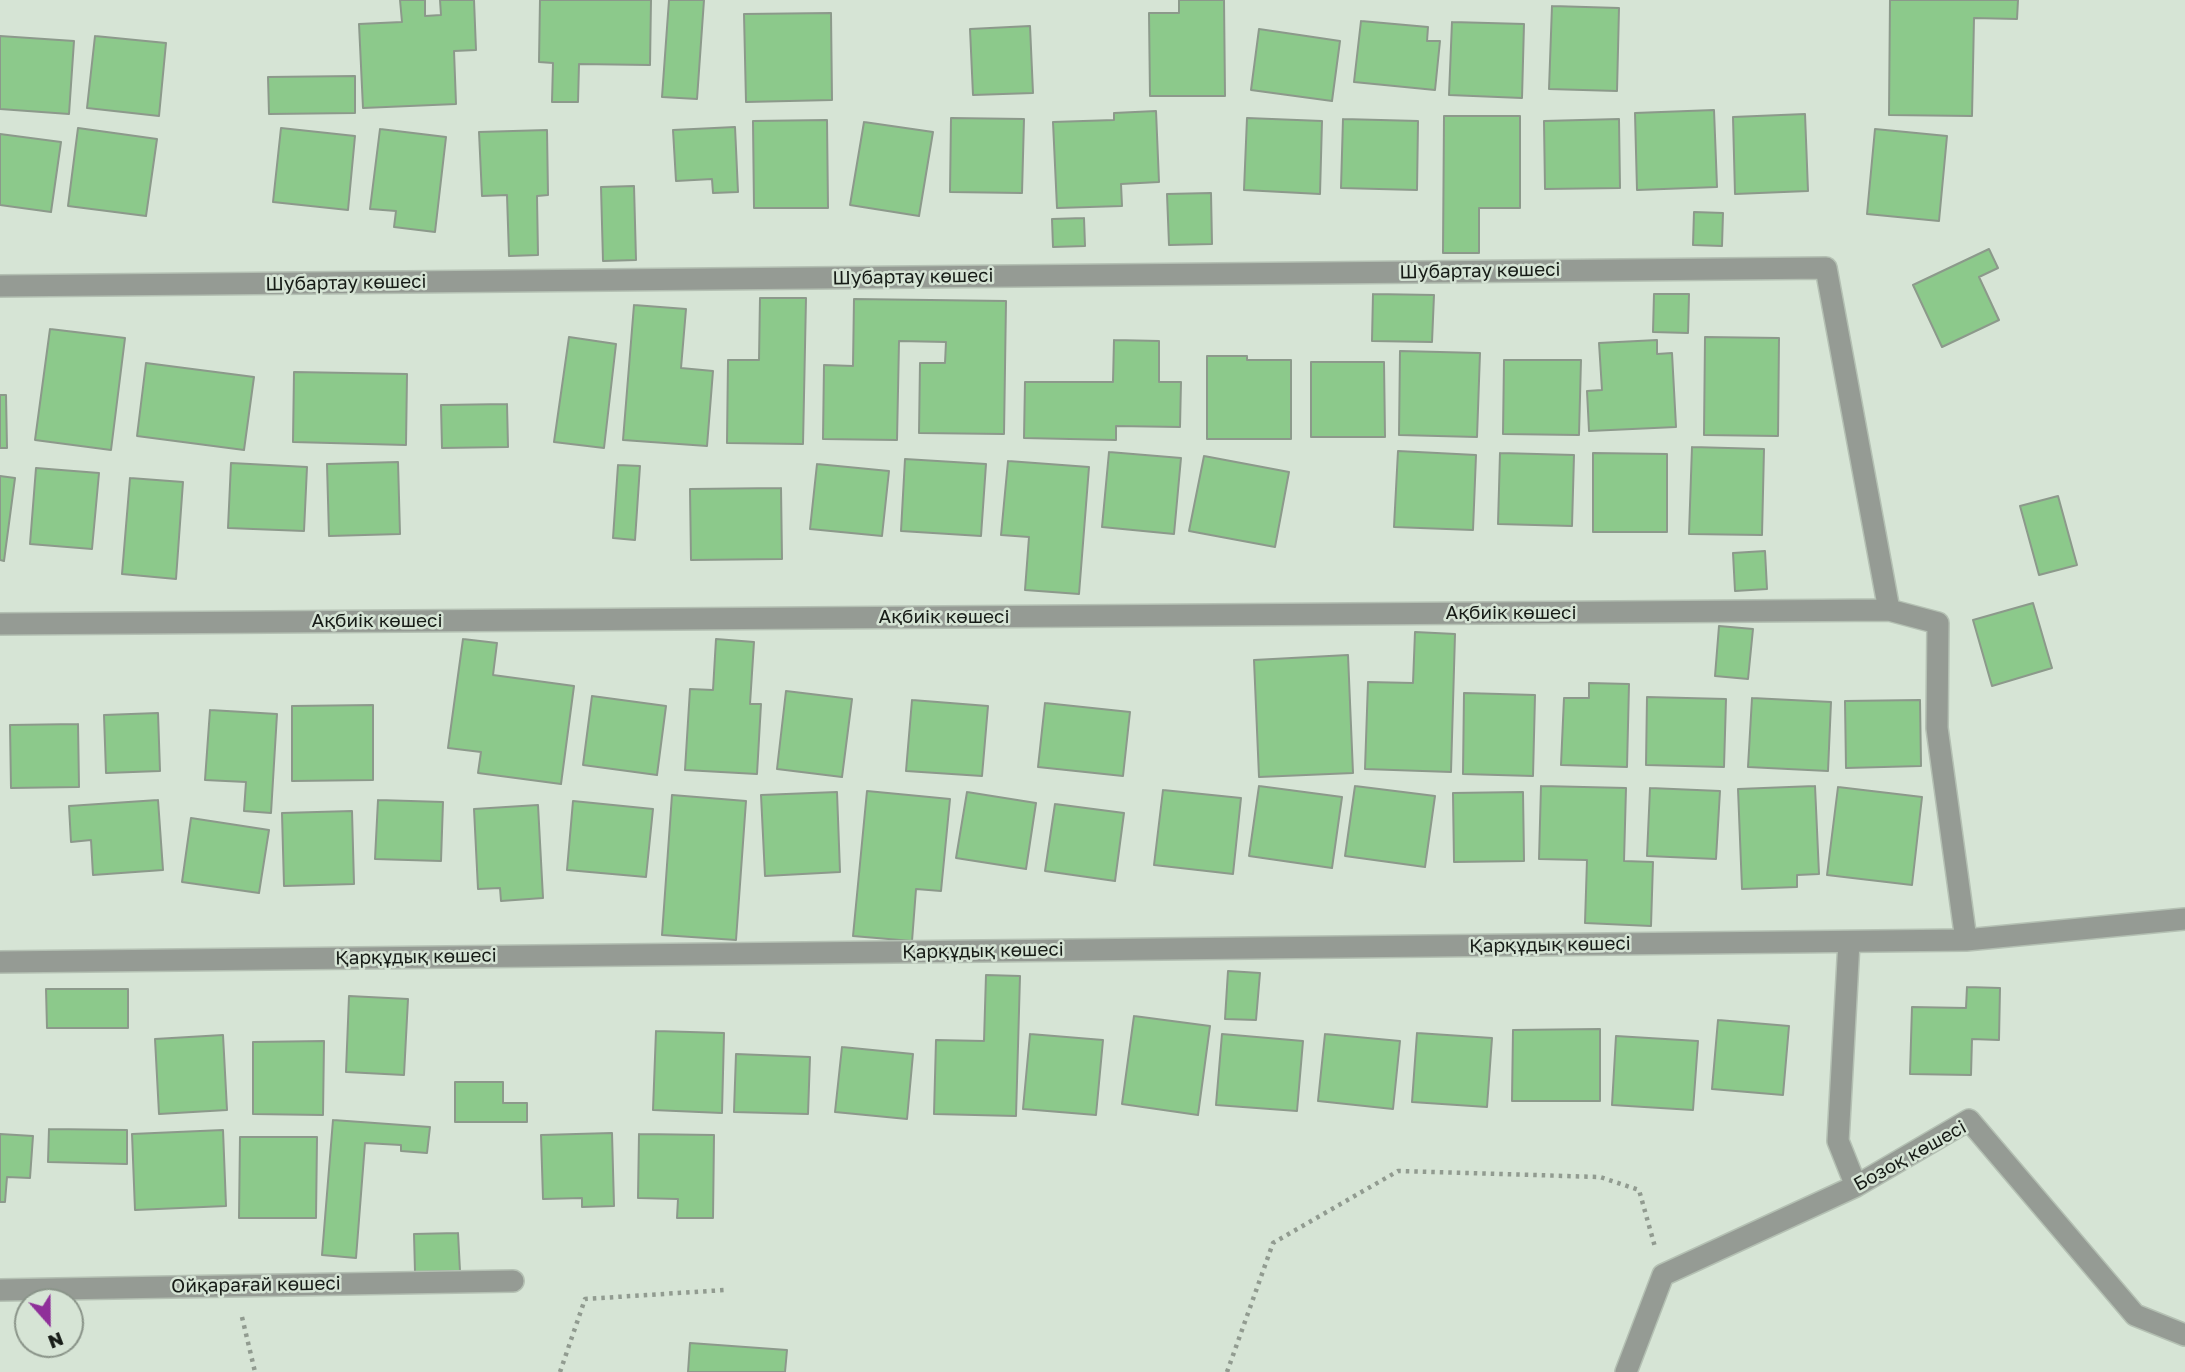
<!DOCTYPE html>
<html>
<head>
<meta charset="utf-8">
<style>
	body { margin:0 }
	#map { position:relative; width:2185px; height:1372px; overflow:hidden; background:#d6e4d5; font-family:"Golos Text",sans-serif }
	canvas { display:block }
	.north { position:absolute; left:14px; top:1288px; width:70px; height:70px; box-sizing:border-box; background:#d6e4d5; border:2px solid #8a9489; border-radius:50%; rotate:159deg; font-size:19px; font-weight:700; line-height:28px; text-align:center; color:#171c17 }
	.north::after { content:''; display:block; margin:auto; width:24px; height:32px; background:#8f3099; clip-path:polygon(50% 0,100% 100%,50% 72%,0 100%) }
</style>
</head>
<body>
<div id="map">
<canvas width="2185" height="1372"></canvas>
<div class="north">N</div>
</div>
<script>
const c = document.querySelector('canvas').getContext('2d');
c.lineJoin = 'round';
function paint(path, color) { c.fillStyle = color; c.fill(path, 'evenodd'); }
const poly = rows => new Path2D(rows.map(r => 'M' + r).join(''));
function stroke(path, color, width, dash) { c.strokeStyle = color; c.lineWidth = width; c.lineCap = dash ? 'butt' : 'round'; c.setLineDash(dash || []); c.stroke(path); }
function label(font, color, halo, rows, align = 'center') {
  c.font = font + ' "Golos Text",sans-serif'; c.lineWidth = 5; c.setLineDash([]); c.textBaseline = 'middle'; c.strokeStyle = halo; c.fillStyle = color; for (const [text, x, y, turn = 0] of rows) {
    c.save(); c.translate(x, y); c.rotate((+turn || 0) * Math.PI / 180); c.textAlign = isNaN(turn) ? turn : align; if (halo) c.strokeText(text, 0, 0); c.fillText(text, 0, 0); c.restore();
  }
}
const building = poly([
	[400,0,425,0,425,16,441,15,440,0,474,0,476,50,454,51,456,104,363,108,359,24,402,22,400,0],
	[540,0,651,0,650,65,579,64,578,102,552,102,553,63,539,62,540,0],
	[669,0,704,0,697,99,662,97,669,0],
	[1179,0,1224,0,1225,96,1150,96,1149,13,1179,13,1179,0],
	[1890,0,2018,0,2017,19,1974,18,1972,116,1889,115,1890,0],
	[1552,6,1619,8,1617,91,1549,89,1552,6],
	[831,13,832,100,746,102,744,14,831,13],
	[1361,21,1428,27,1427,41,1440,41,1435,90,1354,82,1361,21],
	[1452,22,1524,24,1522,98,1449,95,1452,22],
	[1030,26,1033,93,973,95,970,29,1030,26],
	[1259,29,1340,41,1332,101,1251,90,1259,29],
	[0,36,74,41,69,114,0,109,0,36],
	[95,36,166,43,159,116,87,108,95,36],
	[355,76,355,113,269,114,268,77,355,76],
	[1714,110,1717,187,1637,190,1635,113,1714,110],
	[1156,111,1159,182,1121,184,1122,206,1057,208,1053,122,1114,120,1114,113,1156,111],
	[1805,114,1808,191,1735,194,1733,117,1805,114],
	[1444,116,1520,116,1520,208,1479,208,1479,253,1443,253,1444,116],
	[951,118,1024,119,1022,193,950,192,951,118],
	[1247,118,1322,121,1320,194,1244,190,1247,118],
	[1343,119,1418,121,1417,190,1341,188,1343,119],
	[1619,119,1620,188,1545,189,1544,121,1619,119],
	[827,120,828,208,754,208,753,121,827,120],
	[864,122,933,132,919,216,850,205,864,122],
	[735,127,738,192,713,193,712,179,676,181,673,130,735,127],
	[78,128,157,139,146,216,68,206,78,128],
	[281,128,355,136,348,210,273,202,281,128],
	[380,129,446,137,435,232,394,227,396,211,370,209,380,129],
	[1875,129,1947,136,1939,221,1867,214,1875,129],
	[547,130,548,195,537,196,538,255,509,256,507,195,482,196,479,132,547,130],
	[0,134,61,142,51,212,0,205,0,134],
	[634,186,636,260,603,261,601,187,634,186],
	[1211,193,1212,244,1169,245,1167,194,1211,193],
	[1694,212,1723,213,1722,246,1693,245,1694,212],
	[1084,218,1085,246,1053,247,1052,219,1084,218],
	[1989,249,1998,268,1979,277,1999,320,1942,347,1913,285,1989,249],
	[1373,294,1434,295,1432,342,1372,341,1373,294],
	[1654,294,1689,294,1688,333,1653,332,1654,294],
	[760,298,806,298,803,444,727,443,728,360,759,360,760,298],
	[854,299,1006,301,1004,434,919,433,920,363,945,363,946,342,899,341,897,440,823,439,824,365,853,366,854,299],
	[634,305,686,309,681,368,713,371,707,446,623,440,634,305],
	[50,329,125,338,111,450,35,440,50,329],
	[569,337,616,344,604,448,554,442,569,337],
	[1705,337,1779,338,1778,436,1704,435,1705,337],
	[1114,340,1159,341,1159,382,1181,382,1180,427,1116,426,1116,440,1024,438,1025,382,1113,382,1114,340],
	[1657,340,1657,354,1672,353,1676,427,1589,431,1587,391,1602,390,1599,343,1657,340],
	[1400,351,1480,353,1477,437,1399,435,1400,351],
	[1207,356,1247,356,1247,360,1291,360,1291,439,1207,439,1207,356],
	[1504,360,1581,360,1579,435,1503,434,1504,360],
	[1311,362,1384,362,1385,437,1311,437,1311,362],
	[146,363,254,377,244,450,137,436,146,363],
	[294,372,407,374,406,445,293,442,294,372],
	[0,395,6,395,7,448,0,448,0,395],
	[507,404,508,447,442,448,441,405,507,404],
	[1692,447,1764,449,1762,535,1689,534,1692,447],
	[1398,451,1476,455,1473,530,1394,527,1398,451],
	[1109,452,1181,458,1174,534,1102,527,1109,452],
	[1500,453,1574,455,1572,526,1498,524,1500,453],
	[1593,453,1667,454,1667,532,1593,532,1593,453],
	[1204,456,1289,472,1275,547,1189,531,1204,456],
	[905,459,986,464,981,536,901,531,905,459],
	[1008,461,1089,467,1079,594,1025,590,1029,537,1001,535,1008,461],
	[398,462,400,534,329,536,327,464,398,462],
	[231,463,307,467,304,531,228,528,231,463],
	[817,464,889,471,882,536,810,529,817,464],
	[618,465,640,466,635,540,613,538,618,465],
	[36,468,99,473,92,549,30,544,36,468],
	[0,476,15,478,4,561,0,560,0,476],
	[130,478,183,482,176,579,122,574,130,478],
	[781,488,782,559,691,560,690,489,781,488],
	[2058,496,2077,565,2039,575,2020,506,2058,496],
	[1765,551,1767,589,1735,591,1733,553,1765,551],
	[2033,603,2052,668,1992,686,1973,620,2033,603],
	[1719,626,1753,629,1748,679,1715,676,1719,626],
	[1415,632,1455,634,1451,772,1365,769,1368,682,1413,683,1415,632],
	[463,639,497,643,493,675,574,686,561,784,478,773,481,752,448,748,463,639],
	[716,639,754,642,750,704,761,704,757,774,685,770,690,689,713,690,716,639],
	[1348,655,1353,773,1259,777,1254,660,1348,655],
	[1589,683,1629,684,1627,767,1561,765,1564,698,1589,698,1589,683],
	[786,691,852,699,842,777,777,769,786,691],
	[1464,693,1535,695,1533,776,1463,774,1464,693],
	[592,696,666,706,657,775,583,765,592,696],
	[1647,697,1726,699,1724,767,1646,765,1647,697],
	[1752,698,1831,702,1828,771,1748,767,1752,698],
	[912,700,988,706,982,776,906,771,912,700],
	[1920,700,1921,766,1846,768,1845,701,1920,700],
	[1045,703,1130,712,1123,776,1038,767,1045,703],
	[373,705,373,780,292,781,292,706,373,705],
	[210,710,277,714,271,813,244,811,246,782,205,780,210,710],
	[158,713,160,771,106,773,104,715,158,713],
	[78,724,79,787,11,788,10,725,78,724],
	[1259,786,1342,797,1332,868,1249,856,1259,786],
	[1355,786,1435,796,1425,867,1345,856,1355,786],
	[1541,786,1626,788,1624,861,1653,862,1651,926,1585,923,1587,860,1539,859,1541,786],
	[1815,786,1819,874,1797,875,1797,887,1742,889,1738,789,1815,786],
	[1838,787,1922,797,1912,885,1827,875,1838,787],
	[1650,788,1720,791,1716,859,1647,856,1650,788],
	[1163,790,1241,798,1233,874,1154,865,1163,790],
	[867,791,950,799,941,891,916,889,912,941,853,936,867,791],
	[837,792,840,872,765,876,761,795,837,792],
	[967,792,1036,803,1026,869,956,858,967,792],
	[1523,792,1524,861,1454,862,1453,793,1523,792],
	[672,795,746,801,736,940,662,935,672,795],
	[158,800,163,870,93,875,91,840,71,842,69,806,158,800],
	[378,800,443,802,441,861,375,859,378,800],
	[573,801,653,809,646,877,567,870,573,801],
	[1055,804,1124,813,1115,881,1045,871,1055,804],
	[538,805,543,898,501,901,500,888,478,889,474,809,538,805],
	[352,811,354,884,284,886,282,813,352,811],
	[191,818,269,830,259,893,182,882,191,818],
	[1228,971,1260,973,1256,1020,1225,1019,1228,971],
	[986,975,1020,976,1016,1116,934,1114,936,1040,984,1041,986,975],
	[1967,987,2000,988,1999,1040,1972,1039,1971,1075,1910,1074,1912,1007,1966,1008,1967,987],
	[46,989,128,989,128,1028,47,1028,46,989],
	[349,996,408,999,404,1075,346,1072,349,996],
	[1134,1016,1210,1026,1198,1115,1122,1104,1134,1016],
	[1718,1020,1789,1026,1783,1095,1712,1089,1718,1020],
	[1600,1029,1600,1101,1512,1101,1513,1030,1600,1029],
	[656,1031,724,1033,722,1113,653,1110,656,1031],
	[1417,1033,1492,1038,1487,1107,1412,1102,1417,1033],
	[1030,1034,1103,1040,1096,1115,1023,1109,1030,1034],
	[1222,1034,1303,1041,1297,1111,1216,1105,1222,1034],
	[1325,1034,1400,1041,1393,1109,1318,1101,1325,1034],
	[223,1035,227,1110,159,1114,155,1039,223,1035],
	[1616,1036,1698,1041,1693,1110,1612,1105,1616,1036],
	[324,1041,323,1115,253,1114,253,1042,324,1041],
	[842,1047,913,1054,907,1119,835,1112,842,1047],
	[736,1054,810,1057,808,1114,734,1112,736,1054],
	[455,1082,503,1082,503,1103,527,1103,527,1122,455,1122,455,1082],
	[333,1120,430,1127,427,1153,401,1151,401,1145,365,1143,356,1258,322,1255,333,1120],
	[49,1129,127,1130,127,1164,48,1162,49,1129],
	[223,1130,226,1206,135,1210,132,1134,223,1130],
	[612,1133,614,1206,582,1207,582,1198,543,1199,541,1135,612,1133],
	[0,1134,33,1136,30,1178,7,1177,5,1202,0,1202,0,1134],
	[639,1134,714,1135,713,1218,677,1218,678,1199,638,1198,639,1134],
	[240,1137,317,1137,316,1218,239,1218,240,1137],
	[458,1233,460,1271,415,1272,414,1234,458,1233],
	[690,1343,787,1350,785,1372,688,1372,690,1343]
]);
const path = poly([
	[242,1317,255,1372],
	[560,1372,585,1299,725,1290],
	[1227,1372,1273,1243,1398,1171,1600,1177,1639,1190,1655,1247]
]);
const minor = poly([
	[0,286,1826,268,1889,610],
	[0,624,1889,610,1938,623,1937,728,1966,940],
	[1849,942,1838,1141,1856,1186],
	[0,962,1966,940,2185,919],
	[0,1290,513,1281],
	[1626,1372,1663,1275,1856,1186,1969,1120,2135,1315,2185,1335]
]);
const streetNames = [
	["Шубартау көшесі",1480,271,-1],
	["Шубартау көшесі",913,277,-1],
	["Шубартау көшесі",346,283,-1],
	["Ақбиік көшесі",1511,613],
	["Ақбиік көшесі",944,617],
	["Ақбиік көшесі",377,621],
	["Қарқұдық көшесі",1550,945,-1],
	["Қарқұдық көшесі",983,951,-1],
	["Қарқұдық көшесі",416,957,-1],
	["Бозоқ көшесі",1910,1156,-29],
	["Ойқарағай көшесі",256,1285,-1]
];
paint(building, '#8cc98b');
stroke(building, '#8c998b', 2);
stroke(minor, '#b4c0b3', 24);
stroke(path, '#919b90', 4.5, [3.5, 5]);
stroke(minor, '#959b94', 21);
label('19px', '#171c17', '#d6e4d5', streetNames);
</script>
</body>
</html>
